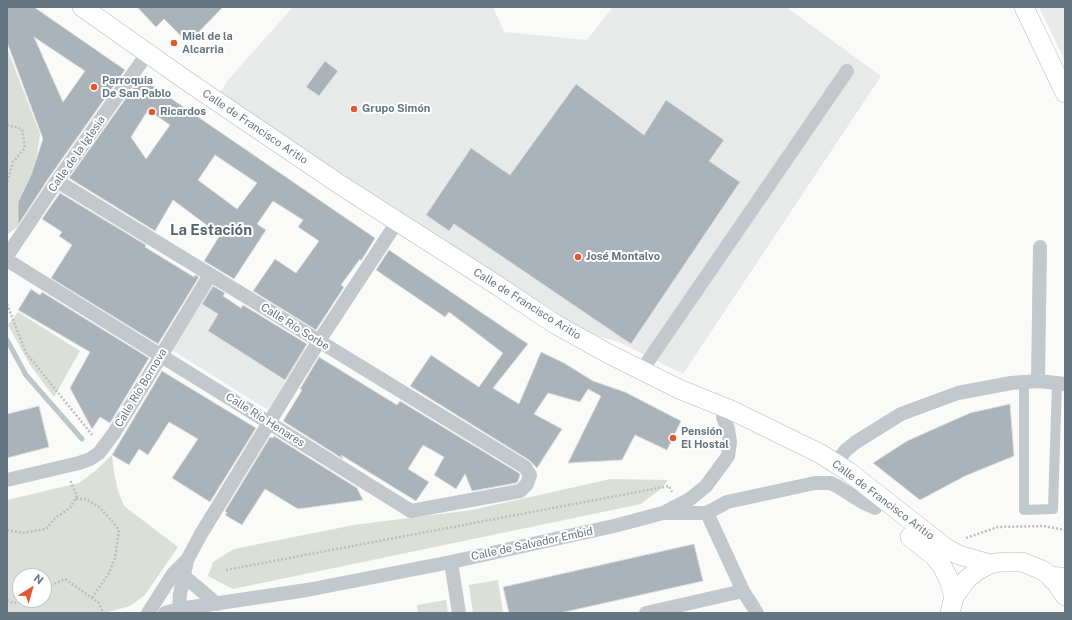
<!DOCTYPE html>
<html>
<head>
<meta charset="utf-8">
<style>
	body { margin:0 }
	#map { position:relative; width:1072px; height:620px; overflow:hidden; background:#fafaf8; font-family:"Public Sans",sans-serif }
	canvas { display:block }
	.frame { position:absolute; inset:0; border:8px solid #657683; pointer-events:none }
	.north { position:absolute; left:12px; top:568px; width:40px; height:40px; box-sizing:border-box; background:#fff; border:1px solid #c1c8cd; border-radius:50%; rotate:37deg; font-size:11px; font-weight:700; line-height:16px; text-align:center; color:#657683 }
	.north::after { content:''; display:block; margin:auto; width:14px; height:18px; background:#e4572e; clip-path:polygon(50% 0,100% 100%,50% 72%,0 100%) }
</style>
</head>
<body>
<div id="map">
<canvas width="1072" height="620"></canvas>
<div class="frame"></div>
<div class="north">N</div>
</div>
<script>
const c = document.querySelector('canvas').getContext('2d');
c.lineJoin = 'round';
function paint(path, color) { c.fillStyle = color; c.fill(path, 'evenodd'); }
const poly = rows => new Path2D(rows.map(r => 'M' + r).join(''));
function stroke(path, color, width, dash) { c.strokeStyle = color; c.lineWidth = width; c.lineCap = dash ? 'butt' : 'round'; c.setLineDash(dash || []); c.stroke(path); }
function label(font, color, halo, rows, align = 'center') {
  c.font = font + ' "Public Sans",sans-serif'; c.lineWidth = 4; c.setLineDash([]); c.textBaseline = 'middle'; c.strokeStyle = halo; c.fillStyle = color; for (const [text, x, y, turn = 0] of rows) {
    c.save(); c.translate(x, y); c.rotate((+turn || 0) * Math.PI / 180); c.textAlign = isNaN(turn) ? turn : align; if (halo) c.strokeText(text, 0, 0); c.fillText(text, 0, 0); c.restore();
  }
}
const built = poly([
	[293,7,493,7,504,32,587,40,613,7,786,7,881,76,683,374,619,342,555,324,215,100,228,80],
	[1039,7,1065,7,1065,61],
	[210,289,306,349,268,410,172,350]
]);
const green = poly([
	[7,48,40,134,37,155,31,175,18,202,18,226,7,235],
	[18,312,80,351,54,397,30,365,8,325],
	[112,455,114,472,118,491,124,506,178,547,145,595,130,606,104,613,7,613,7,500,79,483,95,471],
	[20,576,44,576,44,600,20,600],
	[611,479,668,480,662,488,641,504,233,589,208,576,213,562,234,549,354,525,472,510],
	[498,580,503,613,473,613,469,585],
	[446,600,448,613,418,613,417,605]
]);
const stream = poly([
	[7,340,26,375,82,439]
]);
const building = poly([
	[7,7,34,7,125,70,50,176,18,225,18,202,31,175,43,139,7,42,7,7],
	[34,37,85,71,63,102,34,37],
	[137,7,223,7,188,43,164,19,156,27,137,7],
	[325,61,338,71,319,96,306,87,325,61],
	[139,80,143,82,144,80,166,95,375,238,361,261,360,259,341,285,344,287,316,330,253,291,275,259,296,273,319,241,298,227,303,220,273,201,257,224,266,230,234,279,204,261,220,235,173,200,155,231,69,178,139,80],
	[148,110,170,125,146,159,131,137,148,110],
	[215,155,257,183,237,209,198,180,215,155],
	[576,84,644,135,666,100,724,140,709,161,740,182,631,344,454,224,449,231,426,215,471,148,510,175,576,84],
	[60,193,146,245,145,247,194,277,195,275,199,277,158,344,51,278,72,245,59,236,62,232,42,219,60,193],
	[389,250,528,344,493,388,519,404,541,352,564,363,593,381,625,392,681,421,667,450,635,435,622,460,568,463,601,396,588,389,580,402,548,393,534,414,562,429,537,468,529,460,410,386,431,355,479,387,503,353,449,312,445,317,376,270,389,250],
	[213,286,225,293,223,296,241,308,243,305,307,344,285,380,208,331,218,314,202,304,213,286],
	[31,289,40,295,42,292,149,358,110,423,100,417,92,429,70,388,90,352,18,310,31,289],
	[319,357,397,405,400,401,519,473,520,475,518,481,516,483,472,491,465,474,456,489,434,475,444,457,423,445,408,469,429,482,416,501,341,455,343,459,283,421,302,390,300,389,319,357],
	[162,371,256,428,210,502,172,478,198,439,169,422,148,455,139,449,129,465,112,455,162,371],
	[1010,404,1014,456,965,476,920,500,873,463,907,441,970,413,1010,404],
	[39,406,49,447,7,458,7,414,39,406],
	[274,436,357,488,363,500,298,509,265,489,242,525,225,515,227,513,225,511,270,437,273,438,274,436],
	[694,544,703,581,560,613,509,613,503,587,694,544]
]);
const path = poly([
	[7,125,22,129,25,148,13,162,7,183],
	[7,304,26,353,93,436],
	[76,499,86,499,99,507,112,521,119,530,115,558,109,573,92,598],
	[7,530,22,533,46,529,55,518,70,508,77,496,70,480],
	[966,538,998,527,1044,526,1065,530],
	[226,570,669,486,672,492],
	[44,590,52,585,65,579,99,603,103,613],
	[7,600,13,603,28,600]
]);
const pedestrian = poly([
	[1024,382,1024,510,1053,509,1057,383]
]);
const minor = poly([
	[7,256,57,181,147,54],
	[7,260,411,511,520,491,527,484,530,475,525,467,57,181],
	[642,370,847,71],
	[1038,381,1040,247],
	[836,463,845,451,856,442,901,414,958,393,1011,383,1038,381,1065,384],
	[7,480,79,463,90,459,99,453,114,433,210,275],
	[665,512,690,499,706,486,728,456,730,442,728,429,723,417],
	[707,513,743,591,757,613],
	[451,562,459,613],
	[184,576,217,604],
	[179,609,180,594,187,560,201,534,319,341,397,222],
	[148,613,173,574,187,560],
	[165,613,179,609,307,590,451,562,614,526,663,513,707,513,727,502,815,483,830,483,837,486,864,503,875,508],
	[646,613,743,591]
]);
const secondary = poly([
	[82,7,187,81,339,184,495,284,555,324,607,353,679,389,731,410,821,454,849,472,946,548,959,555,990,564],
	[1024,7,1065,93],
	[910,537,934,556,942,566,949,580,954,597],
	[950,613,954,597,966,580,977,571,990,564,1002,562,1022,562,1042,570,1053,578,1065,596]
]);
const primary = poly([
	[1053,578,1065,579]
]);
const markers = [
	[174,43,4,"#e4572e"],
	[94,87,4,"#e4572e"],
	[354,109,4,"#e4572e"],
	[152,112,4,"#e4572e"],
	[578,257,4,"#e4572e"],
	[673,438,4,"#e4572e"]
];
const poiNames = [
	["Miel de la",182,37],
	["Alcarria",182,50],
	["Parroquia",102,81],
	["De San Pablo",102,94],
	["Grupo Simón",362,109],
	["Ricardos",160,112],
	["José Montalvo",586,257],
	["Pensión",681,432],
	["El Hostal",681,445]
];
const streetNames = [
	["Calle de Francisco Aritio",255,127,34],
	["Calle de la Iglesia",77,154,-55],
	["Calle de Francisco Aritio",527,304,32],
	["Calle Río Sorbe",295,327,32],
	["Calle Río Bornova",141,388,-59],
	["Calle Río Henares",265,420,32],
	["Calle de Francisco Aritio",883,500,37],
	["Calle de Salvador Embid",532,544,-12]
];
const districtNames = [
	["La Estación",211,230]
];
paint(built, '#e8e9e9');
paint(green, '#dadfd7');
stroke(stream, '#bbc7cb', 5);
paint(building, '#aab3b9');
stroke(building, '#dcdcda', 1);
stroke(secondary, '#b3babf', 20);
stroke(primary, '#b5babe', 23);
stroke(path, '#bbbfc2', 2.5, [2, 2]);
stroke(pedestrian, '#c3c8cc', 10);
stroke(minor, '#c3c8cc', 14);
stroke(secondary, '#fff', 19);
stroke(primary, '#fff', 22);
for (const [x, y, r, color] of markers) { const dot = new Path2D(); dot.arc(x, y, r, 0, 2 * Math.PI); c.fillStyle = color; c.fill(dot); stroke(dot, '#fff', 1.5); }
label('bold 11px', '#657683', '#fff', poiNames, 'left');
label('11px', '#657683', '#fff', streetNames);
label('bold 15px', '#57646e', '#fff', districtNames);
</script>
</body>
</html>
